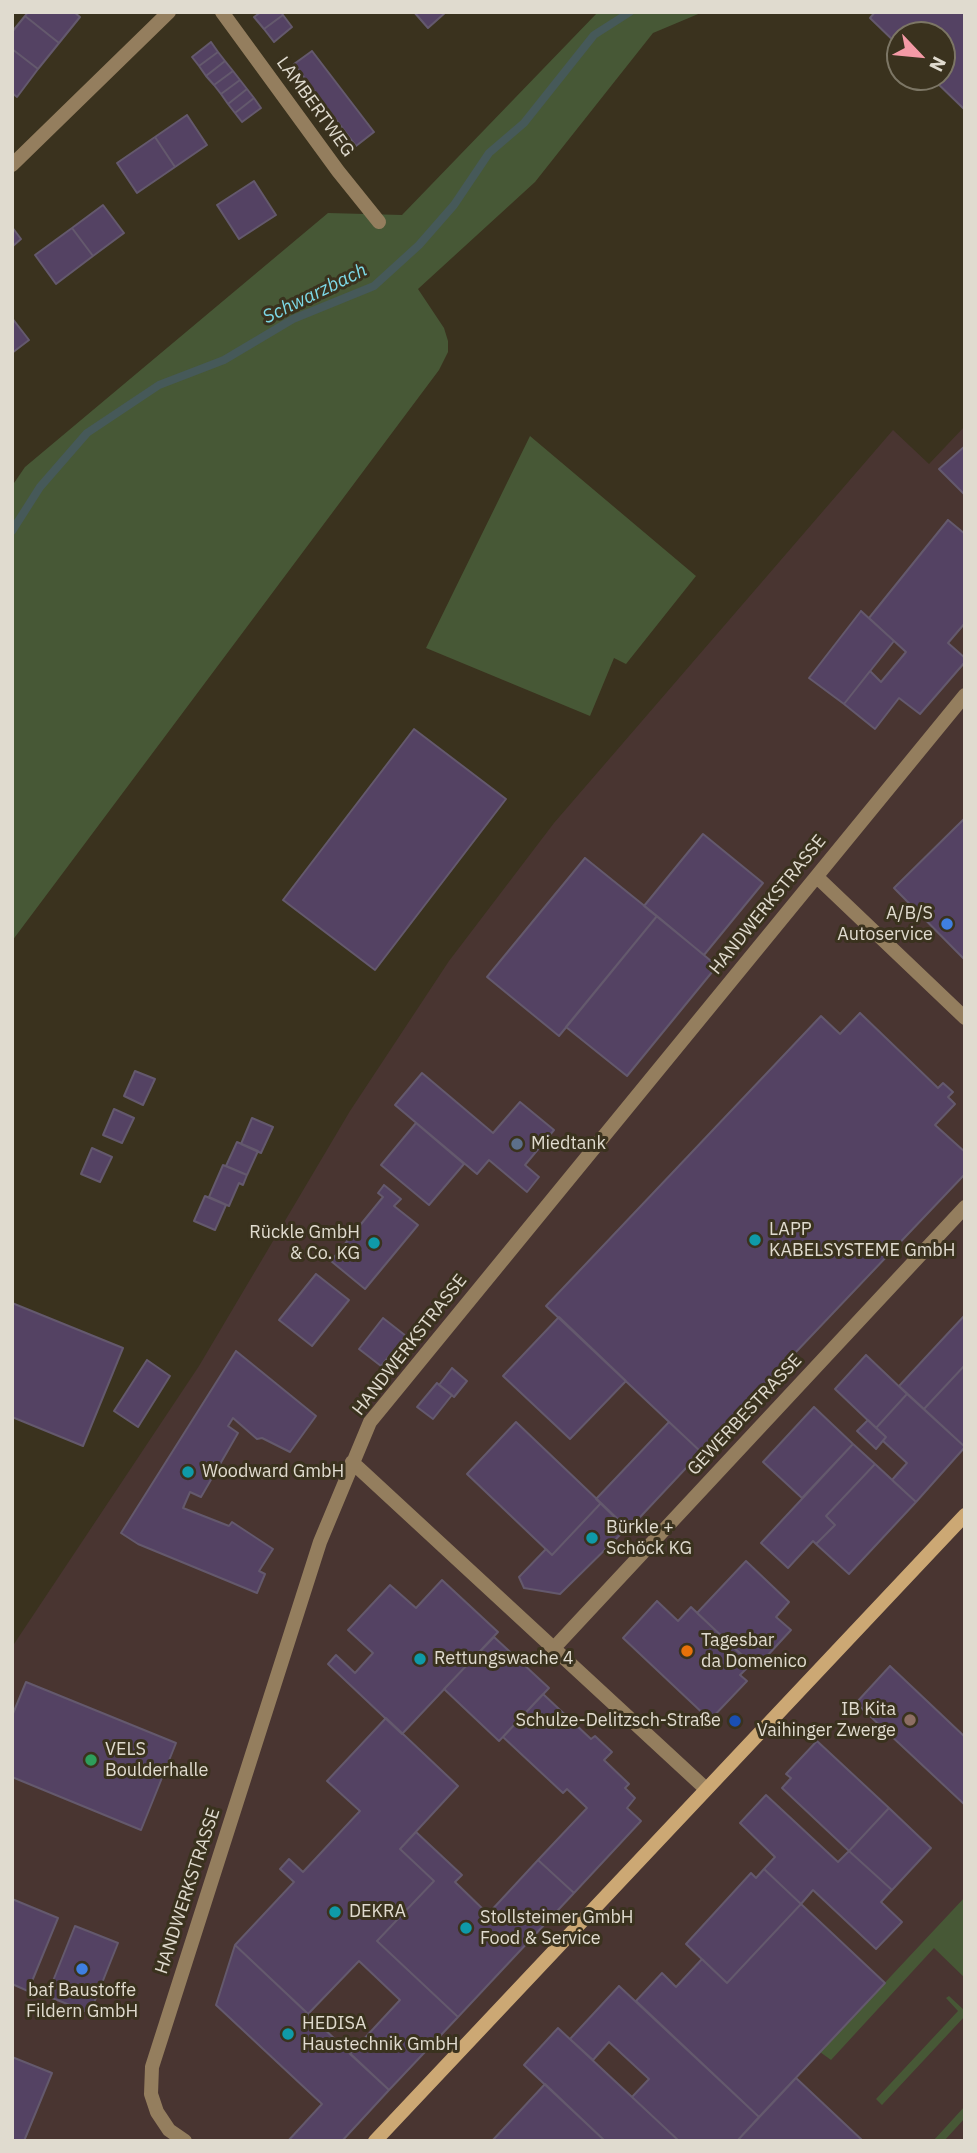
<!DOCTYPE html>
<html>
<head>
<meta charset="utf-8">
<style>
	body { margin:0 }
	#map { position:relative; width:977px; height:2153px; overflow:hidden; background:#3a321e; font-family:"IBM Plex Sans",sans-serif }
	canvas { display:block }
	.frame { position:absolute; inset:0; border:14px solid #e0dbcf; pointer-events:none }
	.north { position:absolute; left:886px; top:21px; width:70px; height:70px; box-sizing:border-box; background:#3a321e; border:2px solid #7c7665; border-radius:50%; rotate:116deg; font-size:19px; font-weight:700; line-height:28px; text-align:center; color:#e0dbcf }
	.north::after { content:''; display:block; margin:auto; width:24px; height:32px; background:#f49aa6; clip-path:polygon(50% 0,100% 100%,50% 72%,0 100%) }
</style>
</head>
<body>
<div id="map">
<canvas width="977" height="2153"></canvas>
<div class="frame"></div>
<div class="north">N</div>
</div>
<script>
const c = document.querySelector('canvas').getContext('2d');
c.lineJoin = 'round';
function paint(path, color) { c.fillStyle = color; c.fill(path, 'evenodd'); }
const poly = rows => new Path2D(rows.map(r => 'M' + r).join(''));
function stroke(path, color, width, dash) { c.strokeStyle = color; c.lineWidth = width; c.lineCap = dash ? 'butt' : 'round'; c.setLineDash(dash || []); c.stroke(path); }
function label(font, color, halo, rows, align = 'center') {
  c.font = font + ' "IBM Plex Sans",sans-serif'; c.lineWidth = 6; c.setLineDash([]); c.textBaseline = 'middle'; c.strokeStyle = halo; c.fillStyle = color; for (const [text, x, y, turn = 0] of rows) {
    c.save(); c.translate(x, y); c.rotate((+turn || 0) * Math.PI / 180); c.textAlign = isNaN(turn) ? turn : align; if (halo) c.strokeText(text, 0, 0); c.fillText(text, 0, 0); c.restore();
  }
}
const commercial = poly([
	[965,426,965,2141,12,2141,12,1647,199,1366,350,1111,449,961,554,823,893,430,929,464]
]);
const green = poly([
	[598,12,703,12,653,33,535,182,418,289,444,328,448,341,448,352,439,370,12,941,12,486,25,467,328,213,402,215],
	[530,436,696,576,626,664,614,658,590,716,426,648],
	[965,1897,965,1978,934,1948,831,2060,820,2052],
	[949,1996,965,2011,965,2016,882,2105,876,2099,958,2011,946,1998],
	[965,2106,965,2118,944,2141,933,2141]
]);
const stream = poly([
	[12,531,40,487,87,433,159,385,224,360,293,319,374,286,419,245,454,205,489,153,524,123,594,35,630,12]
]);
const building = poly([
	[28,12,74,12,80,17,59,43,25,16,28,12],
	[261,12,281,12,283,15,264,29,254,17,261,12],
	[414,12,446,12,428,28,414,12],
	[875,12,965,12,965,110,931,77,942,77,942,35,900,35,900,47,870,18,875,12],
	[283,15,292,27,274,42,264,29,283,15],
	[25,16,59,43,38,69,12,49,12,32,25,16],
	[211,42,218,52,199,66,192,57,211,42],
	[12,49,38,69,17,97,12,93,12,49],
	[312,51,374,132,356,146,294,64,312,51],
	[218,52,225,61,206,76,199,66,218,52],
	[225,61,233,71,214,85,206,76,225,61],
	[233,71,240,80,221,94,214,85,233,71],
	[240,80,247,89,228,104,221,94,240,80],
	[247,89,254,98,235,113,228,104,247,89],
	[254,98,261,108,242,122,235,113,254,98],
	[187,115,207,145,175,167,155,137,187,115],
	[155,137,175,167,137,193,117,163,155,137],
	[254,181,276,215,239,239,217,205,254,181],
	[103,205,124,233,93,256,72,228,103,205],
	[12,227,21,239,13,246,12,246,12,227],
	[72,228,93,256,56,284,35,255,72,228],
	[12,318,29,340,12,353,12,318],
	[965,446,965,495,939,469,965,446],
	[948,520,965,534,965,623,948,643,965,658,965,662,920,714,899,698,875,729,844,704,870,671,881,682,906,652,869,618,948,520],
	[861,611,894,641,844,704,809,678,861,611],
	[414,729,506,799,375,970,283,900,414,729],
	[965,818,965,960,894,888,965,818],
	[703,834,763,883,704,955,644,906,703,834],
	[585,858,657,916,559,1036,487,977,585,858],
	[657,916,717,966,627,1076,566,1027,657,916],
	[860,1013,938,1088,943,1083,953,1092,948,1097,955,1104,935,1125,965,1152,965,1174,701,1452,546,1306,821,1016,840,1034,860,1013],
	[135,1071,155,1079,143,1105,124,1096,135,1071],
	[422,1073,493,1133,520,1102,554,1130,525,1165,539,1177,527,1192,489,1160,477,1174,395,1105,422,1073],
	[114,1109,134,1118,122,1143,103,1135,114,1109],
	[252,1118,273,1127,261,1153,241,1144,252,1118],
	[416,1123,464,1164,429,1205,381,1165,416,1123],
	[237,1142,258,1151,247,1175,226,1166,237,1142],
	[92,1148,112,1157,100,1182,81,1174,92,1148],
	[223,1165,247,1175,243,1185,239,1183,229,1206,209,1197,223,1165],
	[384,1185,401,1199,394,1206,418,1225,365,1289,331,1261,383,1197,378,1193,384,1185],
	[205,1196,226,1205,215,1230,194,1221,205,1196],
	[316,1274,349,1300,312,1346,279,1320,316,1274],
	[12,1303,123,1348,83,1446,12,1417,12,1303],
	[965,1315,965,1365,924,1409,899,1386,965,1315],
	[559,1317,626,1381,570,1439,503,1376,559,1317],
	[383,1318,406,1336,381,1366,359,1349,383,1318],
	[236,1351,316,1416,290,1452,262,1438,257,1439,233,1418,228,1426,238,1433,201,1497,190,1492,183,1508,229,1526,232,1522,273,1549,259,1571,265,1574,257,1593,138,1544,121,1533,236,1351],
	[866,1355,907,1394,876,1428,835,1389,866,1355],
	[147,1360,170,1376,138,1427,114,1411,147,1360],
	[965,1365,965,1447,924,1409,965,1365],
	[452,1368,467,1381,454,1397,439,1385,452,1368],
	[437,1383,452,1395,433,1419,417,1407,437,1383],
	[907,1394,965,1447,916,1502,892,1480,907,1463,883,1441,886,1437,876,1428,907,1394],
	[814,1407,853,1444,802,1498,763,1462,814,1407],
	[868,1420,886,1437,876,1449,857,1431,868,1420],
	[516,1422,601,1503,552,1555,467,1474,516,1422],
	[669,1422,701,1452,628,1530,596,1499,669,1422],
	[853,1444,875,1464,826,1516,835,1525,816,1544,813,1541,788,1568,761,1543,853,1444],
	[875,1464,916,1502,849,1574,816,1544,835,1525,826,1516,875,1464],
	[601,1503,627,1528,560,1594,524,1588,519,1577,546,1549,552,1555,601,1503],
	[746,1561,789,1602,776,1617,791,1630,756,1668,697,1613,746,1561],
	[442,1580,498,1632,402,1734,328,1664,336,1655,355,1673,373,1653,348,1630,390,1585,416,1608,442,1580],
	[657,1601,678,1621,691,1607,751,1664,740,1675,747,1681,710,1720,623,1638,657,1601],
	[494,1637,549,1688,499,1741,444,1689,494,1637],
	[890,1666,965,1737,965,1805,856,1703,890,1666],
	[26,1682,176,1743,141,1830,12,1777,12,1716,26,1682],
	[543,1694,591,1739,595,1736,612,1752,604,1760,629,1784,625,1788,635,1798,627,1808,641,1821,574,1893,538,1860,587,1808,567,1789,563,1793,503,1737,543,1694],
	[386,1718,458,1786,400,1849,434,1881,377,1941,458,2017,389,2090,350,2054,400,2000,359,1961,308,2014,235,1945,294,1882,280,1869,289,1859,303,1872,360,1811,327,1781,386,1718],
	[817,1741,889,1808,849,1851,782,1788,791,1778,786,1774,817,1741],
	[766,1795,838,1862,849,1851,892,1890,881,1902,902,1922,876,1949,813,1890,801,1904,764,1869,775,1857,740,1823,766,1795],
	[889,1808,931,1848,892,1890,849,1851,889,1808],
	[416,1832,462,1875,455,1882,488,1914,538,1860,574,1893,458,2017,377,1941,434,1881,400,1849,416,1832],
	[764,1869,801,1904,727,1983,686,1944,751,1873,756,1878,764,1869],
	[12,1899,58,1918,28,1991,12,1984,12,1899],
	[801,1904,885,1983,759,2117,636,2001,662,1973,676,1987,702,1959,727,1983,801,1904],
	[75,1926,118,1943,90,2013,47,1996,75,1926],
	[235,1945,389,2090,342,2141,288,2141,322,2104,216,2005,235,1945],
	[619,1986,759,2117,737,2141,679,2141,632,2097,649,2079,609,2042,593,2060,570,2039,619,1986],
	[558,2028,632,2097,679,2141,605,2141,524,2065,558,2028],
	[12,2057,52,2073,24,2141,12,2141,12,2057],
	[796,2078,863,2141,737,2141,796,2078],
	[545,2084,605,2141,492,2141,545,2084]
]);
const street = poly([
	[222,12,338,171,379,222],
	[12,165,169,12],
	[817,877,965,1018],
	[352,1462,706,1789],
	[553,1649,965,1207],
	[185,2141,169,2130,157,2112,151,2094,152,2067,320,1542,370,1422,965,695]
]);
const secondary = poly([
	[375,2141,965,1515]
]);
const markers = [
	[947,924,7,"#3f7fe0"],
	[517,1144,7,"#5c6f8a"],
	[755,1240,7,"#0f9aa8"],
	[374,1243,7,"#0f9aa8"],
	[188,1472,7,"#0f9aa8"],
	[592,1538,7,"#0f9aa8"],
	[687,1651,7,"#e8710a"],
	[420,1659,7,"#0f9aa8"],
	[910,1720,7,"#8d6e63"],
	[735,1721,7,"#1a4fb4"],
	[91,1760,7,"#2e9e5b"],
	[335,1912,7,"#0f9aa8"],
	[466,1928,7,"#0f9aa8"],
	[82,1969,7,"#3f7fe0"],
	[288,2034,7,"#0f9aa8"]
];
const streetNames = [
	["LAMBERTWEG",315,107,54],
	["HANDWERKSTRASSE",768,905,-51],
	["HANDWERKSTRASSE",410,1345,-52],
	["GEWERBESTRASSE",745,1415,-47],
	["HANDWERKSTRASSE",188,1891,-72]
];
const poiNames = [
	["A/B/S",933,914,"right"],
	["Autoservice",933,935,"right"],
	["Miedtank",531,1144],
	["LAPP",769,1230],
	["KABELSYSTEME GmbH",769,1251],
	["Rückle GmbH",360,1233,"right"],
	["& Co. KG",360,1254,"right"],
	["Woodward GmbH",202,1472],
	["Bürkle +",606,1528],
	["Schöck KG",606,1549],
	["Tagesbar",701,1641],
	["da Domenico",701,1662],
	["Rettungswache 4",434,1659],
	["IB Kita",896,1710,"right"],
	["Vaihinger Zwerge",896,1731,"right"],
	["Schulze-Delitzsch-Straße",721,1721,"right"],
	["VELS",105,1750],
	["Boulderhalle",105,1771],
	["DEKRA",349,1912],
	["Stollsteimer GmbH",480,1918],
	["Food & Service",480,1939],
	["baf Baustoffe",82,1991,"center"],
	["Fildern GmbH",82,2012,"center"],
	["HEDISA",302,2024],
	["Haustechnik GmbH",302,2045]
];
const waterNames = [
	["Schwarzbach",315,294,-26]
];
paint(commercial, '#493531');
paint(green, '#475836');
stroke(stream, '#465959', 8);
paint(building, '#544263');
stroke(building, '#64596d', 2);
stroke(street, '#947e5e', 14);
stroke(secondary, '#cca874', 14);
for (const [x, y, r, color] of markers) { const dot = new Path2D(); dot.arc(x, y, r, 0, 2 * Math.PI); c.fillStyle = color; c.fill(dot); stroke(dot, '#3a321e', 2.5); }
label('18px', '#e0dbcf', '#3a321e', streetNames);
label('18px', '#e0dbcf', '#3a321e', poiNames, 'left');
label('italic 19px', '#7dd8e6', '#3a321e', waterNames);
</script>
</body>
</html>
